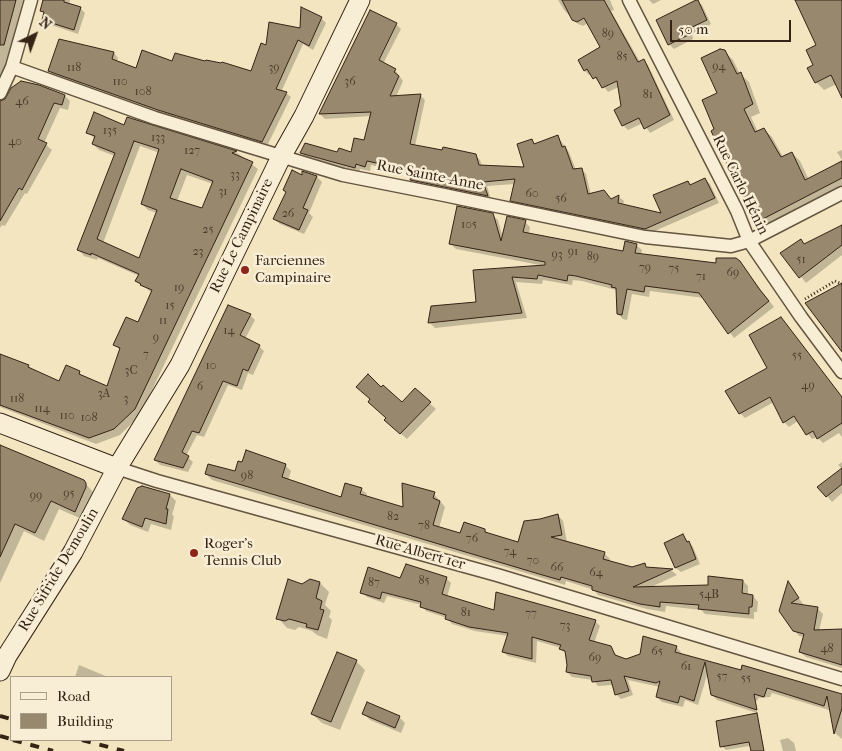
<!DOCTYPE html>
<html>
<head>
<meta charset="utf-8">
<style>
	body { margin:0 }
	#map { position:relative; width:842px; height:751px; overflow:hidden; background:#f2e5bf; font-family:"IM FELL French Canon",serif }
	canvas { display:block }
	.legend { position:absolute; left:10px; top:676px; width:162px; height:65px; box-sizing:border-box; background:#f7eed5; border:1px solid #a99d89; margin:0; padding:6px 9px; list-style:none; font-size:15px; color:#352316 }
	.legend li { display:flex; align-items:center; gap:10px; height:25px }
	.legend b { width:25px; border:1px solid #a99d89 }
	.north { position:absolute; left:10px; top:10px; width:50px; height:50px; -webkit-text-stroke:4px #f7eed5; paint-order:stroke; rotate:42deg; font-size:14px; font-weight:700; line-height:20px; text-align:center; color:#352316 }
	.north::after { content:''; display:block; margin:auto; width:18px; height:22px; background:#352316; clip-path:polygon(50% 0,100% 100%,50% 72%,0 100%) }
	.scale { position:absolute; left:670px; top:20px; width:121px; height:22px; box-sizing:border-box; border:2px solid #352316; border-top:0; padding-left:6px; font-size:15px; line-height:18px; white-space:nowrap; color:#352316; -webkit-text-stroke:4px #f7eed5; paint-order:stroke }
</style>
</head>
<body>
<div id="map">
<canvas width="842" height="751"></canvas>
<ul class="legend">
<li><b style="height:6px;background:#f7eed5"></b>Road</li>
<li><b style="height:14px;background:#97886e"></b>Building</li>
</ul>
<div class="north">N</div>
<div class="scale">50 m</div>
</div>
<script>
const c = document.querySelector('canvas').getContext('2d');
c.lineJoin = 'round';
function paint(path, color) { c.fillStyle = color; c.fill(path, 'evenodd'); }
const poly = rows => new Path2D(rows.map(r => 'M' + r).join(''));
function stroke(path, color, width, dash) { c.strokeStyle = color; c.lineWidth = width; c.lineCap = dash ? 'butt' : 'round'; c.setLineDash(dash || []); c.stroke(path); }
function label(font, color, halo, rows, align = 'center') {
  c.font = font + ' "IM FELL French Canon",serif'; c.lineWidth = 5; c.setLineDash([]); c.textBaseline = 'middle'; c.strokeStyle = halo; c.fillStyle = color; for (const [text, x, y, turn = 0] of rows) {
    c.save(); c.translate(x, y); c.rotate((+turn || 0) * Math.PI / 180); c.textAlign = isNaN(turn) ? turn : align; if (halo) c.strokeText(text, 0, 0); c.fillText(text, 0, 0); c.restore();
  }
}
const shadow = poly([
	[0,0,23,0,0,86],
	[45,0,70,0,69,4,80,8,85,13,78,34,48,24,43,20,45,14,42,11],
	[558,0,610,0,614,10,611,11,640,62,643,60,648,65,674,120,650,133,643,123,628,130,623,125,623,107,619,87,608,92,600,82,599,83,592,74,589,75,585,71,579,60,602,47,588,23,583,26,578,24,570,14,569,15,564,10],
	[649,0,661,0,653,4],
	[796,0,842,0,842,95,837,84,824,90,816,82,814,66,818,46],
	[697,1,702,5,711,24,692,34,693,39,674,49,669,44],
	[302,9,321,18,326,23,313,50,303,44,281,92,286,93,291,97,267,146,163,115,54,76,50,71,114,53,118,58,117,62,137,69,173,62,252,73,266,47,301,29],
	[371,12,396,24,401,29,383,64,395,70,403,81,396,97,420,95,425,100,415,146,475,155,480,160,482,166,526,168,531,140,535,144,558,137,569,152,576,170,581,169,586,174,591,195,611,200,619,197,624,201,623,205,664,215,688,183,691,186,705,179,710,184,719,203,650,233,516,205,512,200,515,184,487,186,491,200,416,184,411,179,412,174,371,165,370,171,360,169,359,172,306,158,301,153,352,153,365,142,371,116,325,119,320,114],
	[724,51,733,60,740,74,749,82,760,113,751,117,758,132,764,129,772,137,783,157,792,153,800,161,809,180,835,166,835,164,842,160,837,152,842,150,842,191,763,227,755,218,716,130,719,94],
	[39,86,65,96,70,101,68,110,60,108,44,143,52,150,27,194,25,193,5,226,2,225,0,228,0,124],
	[128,118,236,152,258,169,140,415,120,435,96,444,0,407,0,356,28,366,33,371,59,382,79,372,84,378,108,388,120,350,115,345,139,324,152,293,137,281,139,276,98,258,97,260,84,256,78,249,115,156,99,150,93,144,95,139,88,132,125,126],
	[140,146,160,153,142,204,148,210,157,213,139,260,103,243],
	[187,175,213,184,203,210,177,201],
	[304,177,317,177,322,182,309,213,313,217,304,234,280,224,274,219],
	[492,215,498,220,503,238,525,222,530,227,529,234,624,253,636,245,642,250,641,255,717,264,740,262,774,307,734,338,704,298,650,291,649,297,632,294,627,320,623,319,618,314,617,291,616,290,582,281,573,280,572,285,543,280,542,284,516,282,527,318,435,328,430,323,478,303,474,271,545,266,456,249,450,243],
	[842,226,842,255,806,283,782,253,804,245],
	[250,315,255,320,245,339,259,346,264,351,253,375,248,373,242,390,228,385,204,437,197,435,186,456,193,462,188,472,160,465,155,460],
	[381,388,402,404,415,390,436,409,407,439,392,426,372,399],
	[727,391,842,397,842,437,839,433,823,443,817,437,812,439,798,421,789,427,784,422,774,402,745,418,740,413],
	[0,446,83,481,94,493,84,520,59,509,44,541,24,531,0,583],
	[842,462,842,493,832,502,827,496,842,469,838,465],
	[285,465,291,471,288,481,342,498,361,489,367,494,366,497,404,508,434,494,445,507,439,528,461,535,485,530,490,535,519,543,558,515,563,521,567,542,604,553,610,559,609,562,632,569,645,565,649,569,672,571,677,575,649,588,709,586,743,581,748,586,748,595,753,596,758,602,757,612,754,612,754,619,705,614,701,610,666,606,665,612,647,609,598,595,594,590,566,581,565,585,546,579,212,480,206,474,236,473],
	[142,487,170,495,176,501,172,515,174,516,171,530,151,524,148,532,130,525,124,519],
	[683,536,693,547,700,564,681,572,676,568,665,544],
	[446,578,451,583,447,597,495,611,595,621,600,626,594,643,610,647,618,657,626,660,676,647,681,652,680,655,842,696,842,739,835,733,830,706,829,710,772,693,770,697,758,698,758,700,755,701,757,713,717,700,712,695,708,672,698,705,685,700,683,707,662,702,657,697,660,687,628,680,633,695,621,699,616,694,613,685,598,686,593,680,572,677,567,672,568,665,566,654,561,648,537,641,536,663,508,656,503,652,508,636,475,631,452,624,447,618,426,611,422,605,387,596,384,603,367,597,362,592,401,579],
	[311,581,320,583,329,592,325,605,331,611,329,617,332,620,327,639,317,635,312,631,299,627,295,630,287,628,278,618,302,585],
	[788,583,803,604,800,606,818,609,823,614,819,631,842,631,842,668,806,657,800,652,804,637,799,636,794,630],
	[356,661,365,670,340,730,322,723,312,714],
	[79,665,108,677,75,677],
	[364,714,399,717,405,723,401,733,370,720],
	[753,715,761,744,726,750,722,746],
	[788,738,794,743,796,751,783,751,780,740]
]);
const building = poly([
	[0,0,16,0,4,45,0,45,0,0],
	[43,0,64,0,64,2,81,7,74,30,42,20,44,12,40,11,43,0],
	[562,0,604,0,638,62,644,59,670,115,644,129,639,118,622,126,614,110,621,106,617,81,602,88,596,77,593,79,587,69,584,71,578,60,600,47,584,18,577,22,572,20,562,0],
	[696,0,698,0,707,20,688,29,690,34,668,45,656,20,696,0],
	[795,0,842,0,842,98,831,75,815,83,807,68,813,65,806,50,816,45,795,0],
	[301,7,322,17,309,46,298,40,276,89,287,92,262,142,158,110,48,71,59,39,114,52,112,59,136,68,142,50,172,61,175,53,205,61,206,60,221,63,222,62,251,71,261,43,266,45,269,22,300,28,301,7],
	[370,10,397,23,379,60,396,69,394,72,399,76,390,96,421,94,410,144,442,150,443,147,476,154,479,165,524,167,517,144,532,139,534,144,558,135,562,147,565,146,573,169,582,168,588,194,604,190,611,199,619,195,618,203,661,213,653,195,688,181,690,185,705,178,715,198,645,229,510,201,515,179,483,182,488,196,410,180,412,171,367,161,365,167,356,164,355,168,300,153,305,143,337,152,339,148,351,152,354,138,364,140,371,112,319,114,370,10],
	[720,49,725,50,737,74,741,72,753,104,744,109,755,132,764,128,781,157,792,152,805,180,842,161,842,178,759,221,754,219,711,131,714,129,702,100,717,93,701,58,720,49],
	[21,81,39,85,65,95,62,105,54,103,38,139,47,143,22,190,19,188,0,221,0,101,5,99,11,88,21,81],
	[94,112,124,125,127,117,237,151,232,153,253,162,135,409,114,429,89,438,0,405,0,354,29,365,28,367,59,381,66,365,80,371,79,374,107,386,120,348,113,345,126,317,138,322,152,290,140,285,141,284,135,281,139,274,91,253,91,255,77,250,115,153,92,144,95,136,86,133,94,112],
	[134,141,159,149,141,204,157,210,139,258,97,239,134,141],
	[181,169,213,181,202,208,170,198,181,169],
	[292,170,302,175,302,171,317,176,303,208,308,210,299,230,273,219,286,192,283,190,292,170],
	[457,206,493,213,501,241,507,216,526,220,523,232,623,251,625,241,637,244,635,253,716,263,716,258,736,258,740,261,760,290,769,301,728,334,699,293,645,286,644,292,627,289,622,315,617,314,616,288,611,287,612,285,576,276,568,275,567,281,538,275,537,279,512,277,522,313,428,323,431,306,476,302,473,270,545,265,545,262,449,244,457,206],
	[842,225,842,245,799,278,780,253,801,239,804,244,842,225],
	[842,283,842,352,805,303,842,283],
	[228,305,251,314,240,335,260,345,248,371,243,369,237,386,223,381,199,433,192,431,182,452,189,456,183,468,154,460,228,305],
	[781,317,842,397,842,423,817,439,813,431,806,435,794,416,783,423,770,397,739,414,725,391,767,368,749,335,781,317],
	[368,374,381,387,383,385,402,402,415,388,431,402,400,434,384,420,386,418,368,402,370,399,356,387,368,374],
	[0,445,84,480,86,483,86,487,75,512,51,501,35,533,15,524,0,557,0,445],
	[246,450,286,464,282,477,341,497,345,483,362,488,360,494,403,507,402,483,435,492,433,498,440,501,433,525,460,533,464,522,485,529,485,532,518,542,524,521,540,519,558,514,562,535,551,537,605,552,603,559,632,567,645,563,646,567,673,569,633,587,708,585,708,576,743,580,742,593,753,595,752,607,749,607,749,614,698,609,699,605,660,602,660,607,640,604,592,590,592,586,561,577,560,580,539,574,205,474,208,464,235,471,238,461,242,462,246,450],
	[842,468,842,484,826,497,817,487,842,468],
	[142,486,170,494,166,509,168,509,166,524,145,518,142,527,122,519,137,488,142,486],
	[683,534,687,542,689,541,696,559,675,568,664,543,683,534],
	[406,564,447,577,442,594,494,610,496,592,596,620,589,640,611,646,615,655,626,659,640,654,643,636,677,646,675,652,741,670,742,665,842,694,842,708,834,734,827,696,824,706,767,688,764,697,754,694,757,710,711,695,705,662,694,701,680,696,678,703,656,697,660,681,656,683,624,676,629,691,615,695,611,680,592,682,591,676,566,672,567,665,565,651,559,649,561,645,532,637,532,659,502,652,508,633,469,627,445,619,446,615,420,607,421,602,382,592,380,599,360,593,368,567,400,578,406,564],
	[288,579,302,584,310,579,320,582,316,598,322,601,320,609,324,610,318,630,306,627,307,624,289,619,285,621,276,619,288,579],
	[788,581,799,598,791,603,818,607,814,630,842,629,842,665,799,652,804,634,793,631,779,611,788,581],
	[337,652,357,660,331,722,311,714,337,652],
	[367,702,400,716,395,728,362,714,367,702],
	[757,713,764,751,751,751,749,742,720,747,716,721,757,713]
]);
const path = poly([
	[805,299,835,281,842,284]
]);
const street = poly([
	[629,0,737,211,749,241,801,317,842,372],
	[12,67,155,118,343,175,444,195,645,237,731,246,749,241,842,193],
	[0,93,12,67,31,0],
	[117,468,157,481,497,575,842,679]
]);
const secondary = poly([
	[0,423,117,468],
	[0,671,7,656,73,552,117,468,180,365,281,157,304,116,360,0]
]);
const rail = poly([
	[0,716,11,719],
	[0,736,11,739],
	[13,740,53,751],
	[82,740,124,751]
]);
const markers = [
	[245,270,5,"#8f2418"],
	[194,553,5,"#8f2418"]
];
const numberNames = [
	["89",608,34],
	["85",622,57],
	["94",719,67],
	["118",74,68],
	["39",274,68],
	["110",120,82],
	["36",350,82],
	["108",143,92],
	["81",648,95],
	["46",22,102],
	["135",110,131],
	["133",158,138],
	["40",15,142],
	["127",192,151],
	["33",235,175],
	["31",223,192],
	["60",532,194],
	["56",561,199],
	["26",288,214],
	["105",469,225],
	["25",208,230],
	["23",198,252],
	["91",573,252],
	["93",557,255],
	["89",593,257],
	["51",801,260],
	["79",645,268],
	["75",674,269],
	["69",733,273],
	["71",701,277],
	["19",179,288],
	["15",170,306],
	["11",163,321],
	["14",229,331],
	["9",156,338],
	["7",146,355],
	["55",797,356],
	["10",211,366],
	["3C",131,371],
	["49",808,386],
	["6",200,387],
	["3A",104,394],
	["118",17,399],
	["3",126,399],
	["114",42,409],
	["110",67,416],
	["108",89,418],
	["98",247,476],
	["95",69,494],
	["99",36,496],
	["82",393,517],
	["78",424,526],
	["76",472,539],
	["74",510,552],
	["70",533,561],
	["66",557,568],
	["64",596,573],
	["85",424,581],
	["87",374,583],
	["54B",709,595],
	["81",466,613],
	["77",531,614],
	["73",565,626],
	["48",827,649],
	["65",657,652],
	["69",595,658],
	["61",686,667],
	["57",722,677],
	["55",746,679]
];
const streetNames = [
	["Rue Sainte-Anne",430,176,11],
	["Rue Carlo Hénin",740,185,64],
	["Rue Le Campinaire",242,236,-64],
	["Rue Albert 1er",420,553,16],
	["Rue Sifride Demoulin",59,570,-59]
];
const poiNames = [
	["Farciennes",255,261],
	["Campinaire",255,278],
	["Roger's",204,544],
	["Tennis Club",204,561]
];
paint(shadow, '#0003');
paint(building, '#97886e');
stroke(building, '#352316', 1);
stroke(street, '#645440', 15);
stroke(secondary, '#352316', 21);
stroke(path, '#352316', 3, [1, 2.5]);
stroke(street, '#f7eed5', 12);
stroke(secondary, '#f7eed5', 19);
stroke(rail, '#352316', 4, [9, 9]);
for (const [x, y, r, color] of markers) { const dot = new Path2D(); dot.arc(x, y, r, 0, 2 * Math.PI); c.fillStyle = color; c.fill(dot); stroke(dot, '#f7eed5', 2); }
label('12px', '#4e3c2c', null, numberNames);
label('15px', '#352316', '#f7eed5', streetNames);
label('15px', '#352316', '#f7eed5', poiNames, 'left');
</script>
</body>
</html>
